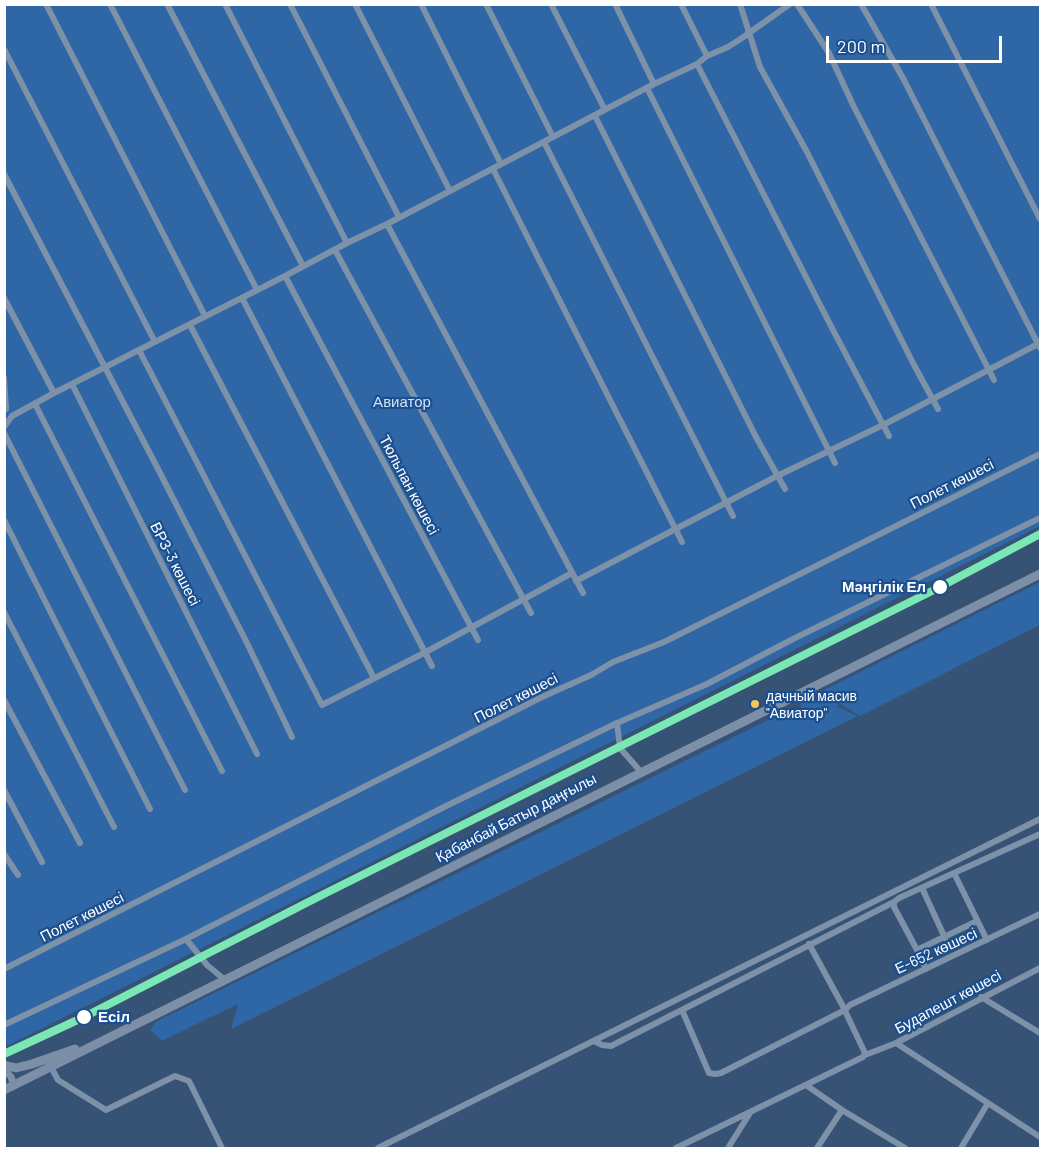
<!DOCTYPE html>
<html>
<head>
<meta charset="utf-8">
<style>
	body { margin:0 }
	#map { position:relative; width:1045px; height:1153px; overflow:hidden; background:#365274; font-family:Barlow,sans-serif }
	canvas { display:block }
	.frame { position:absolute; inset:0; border:6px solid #fff; pointer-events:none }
	.scale { position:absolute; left:826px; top:36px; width:176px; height:27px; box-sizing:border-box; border:3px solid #fff; border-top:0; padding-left:8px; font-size:18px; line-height:21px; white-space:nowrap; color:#fff; -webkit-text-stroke:4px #1b4f8f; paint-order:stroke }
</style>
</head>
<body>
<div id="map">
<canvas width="1045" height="1153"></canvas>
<div class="frame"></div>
<div class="scale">200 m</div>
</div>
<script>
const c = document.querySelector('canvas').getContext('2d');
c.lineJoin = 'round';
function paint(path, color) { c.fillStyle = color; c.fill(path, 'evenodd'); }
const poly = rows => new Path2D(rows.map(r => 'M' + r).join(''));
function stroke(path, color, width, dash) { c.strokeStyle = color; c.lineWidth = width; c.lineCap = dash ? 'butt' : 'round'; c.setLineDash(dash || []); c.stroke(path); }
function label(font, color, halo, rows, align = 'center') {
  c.font = font + ' Barlow,sans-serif'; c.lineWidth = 4.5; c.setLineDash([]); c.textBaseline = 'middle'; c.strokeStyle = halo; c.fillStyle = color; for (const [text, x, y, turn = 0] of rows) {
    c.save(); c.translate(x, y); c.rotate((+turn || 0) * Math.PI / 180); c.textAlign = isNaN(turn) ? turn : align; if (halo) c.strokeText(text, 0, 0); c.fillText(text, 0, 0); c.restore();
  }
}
const green = poly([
	[4,5,1040,5,1040,526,9,1045,5,1044],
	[1040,582,1040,625,860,716,840,704,824,690],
	[821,691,839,705,837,707,858,716,231,1029,238,1004,162,1041,150,1030,157,1021,774,717,777,721,801,710,801,703]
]);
const minor = poly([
	[46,4,205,316],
	[110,4,257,290],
	[167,4,303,266],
	[225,4,347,243],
	[290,4,399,217],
	[355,4,450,191],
	[421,4,501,164],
	[486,4,553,137],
	[551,4,605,110],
	[615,4,654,84],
	[681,4,707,56],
	[740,4,760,67,807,152,914,365,938,409],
	[797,4,829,53,853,105,994,380],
	[861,4,904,80,1040,348],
	[931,4,1040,219],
	[4,49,155,342],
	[697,64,833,330,889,436],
	[647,88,835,463],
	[595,116,756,437,785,489],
	[544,142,733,516],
	[493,169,682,542],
	[4,174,158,469,246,641,292,737],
	[387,224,583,593],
	[335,250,531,613],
	[285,276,478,640],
	[4,298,54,393],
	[242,298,432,666],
	[190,325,374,678],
	[139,350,322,705,424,653,572,573],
	[4,378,6,409],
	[72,384,257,754],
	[35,404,222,771],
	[4,427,12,416,54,393,285,276,347,243,387,224,654,84,697,64,707,56,728,47,742,38,790,4],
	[4,433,185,790],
	[4,520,150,809],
	[576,581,777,476,883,425,1040,343],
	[4,612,114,827],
	[4,700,80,843],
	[617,723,620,748,641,772],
	[4,790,42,862],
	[4,854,18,875],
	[954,873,1040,834],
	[922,888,945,938],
	[977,921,917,950,894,907,894,902,899,898,954,873,987,940],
	[186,939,207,965,225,980],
	[917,950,926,969],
	[4,969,542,697,591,675,613,662,664,642,1040,454],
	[981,997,1040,1033],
	[682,1010,709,1073,715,1074,721,1073,845,1010,809,944],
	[4,1025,186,939,444,807,617,723,707,684,793,639,1040,518],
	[594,1041,602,1045,611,1046,894,902],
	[896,1043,1040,1137],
	[865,1055,896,1043,1040,968],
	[51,1067,58,1080,106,1110,175,1076,189,1081,222,1148],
	[806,1085,842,1110,905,1148],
	[378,1148,1040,819],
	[676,1148,863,1057,865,1053,846,1013,845,1010,850,1005,1040,914],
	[728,1148,750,1113],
	[817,1148,842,1110],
	[961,1148,988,1103]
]);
const tertiary = poly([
	[4,1069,11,1077,14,1085]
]);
const primary = poly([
	[4,1065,16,1068,32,1064,75,1049],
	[4,1090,1040,574]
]);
const rail1 = poly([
	[4,1054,84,1017,320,896,940,587,1040,534]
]);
const markers = [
	[940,587,8,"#fff"],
	[755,704,5,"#fcc553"],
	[84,1017,8,"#fff"]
];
const busNames = [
	["дачный масив",766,696],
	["\"Авиатор\"",766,713]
];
const parkNames = [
	["Авиатор",402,402]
];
const streetNames = [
	["Полет көшесі",952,484,-27],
	["Тюльпан көшесі",409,485,62],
	["ВРЗ-3 көшесі",175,564,63],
	["Полет көшесі",516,698,-27],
	["Қабанбай Батыр даңғылы",516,818,-27],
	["Полет көшесі",82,917,-27],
	["Е-652 көшесі",936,951,-25],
	["Будапешт көшесі",948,1002,-28]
];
const stopNames = [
	["Мәңгілік Ел",926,587],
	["Есіл",98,1017,"left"]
];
paint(green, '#2f66a5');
stroke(minor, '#7d92a8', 6);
stroke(tertiary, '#7d92a8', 7);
stroke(primary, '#7d8ea7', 9);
stroke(rail1, '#7ae7b4', 8);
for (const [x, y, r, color] of markers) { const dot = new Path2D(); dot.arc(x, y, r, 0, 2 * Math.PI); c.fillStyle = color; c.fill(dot); stroke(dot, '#1b4f8f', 2); }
label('14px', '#fff', '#1b4f8f', busNames, 'left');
label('15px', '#cfe3fa', '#1b4f8f', parkNames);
label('15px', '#fff', '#1b4f8f', streetNames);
label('bold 15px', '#fff', '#1b4f8f', stopNames, 'right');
</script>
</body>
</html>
